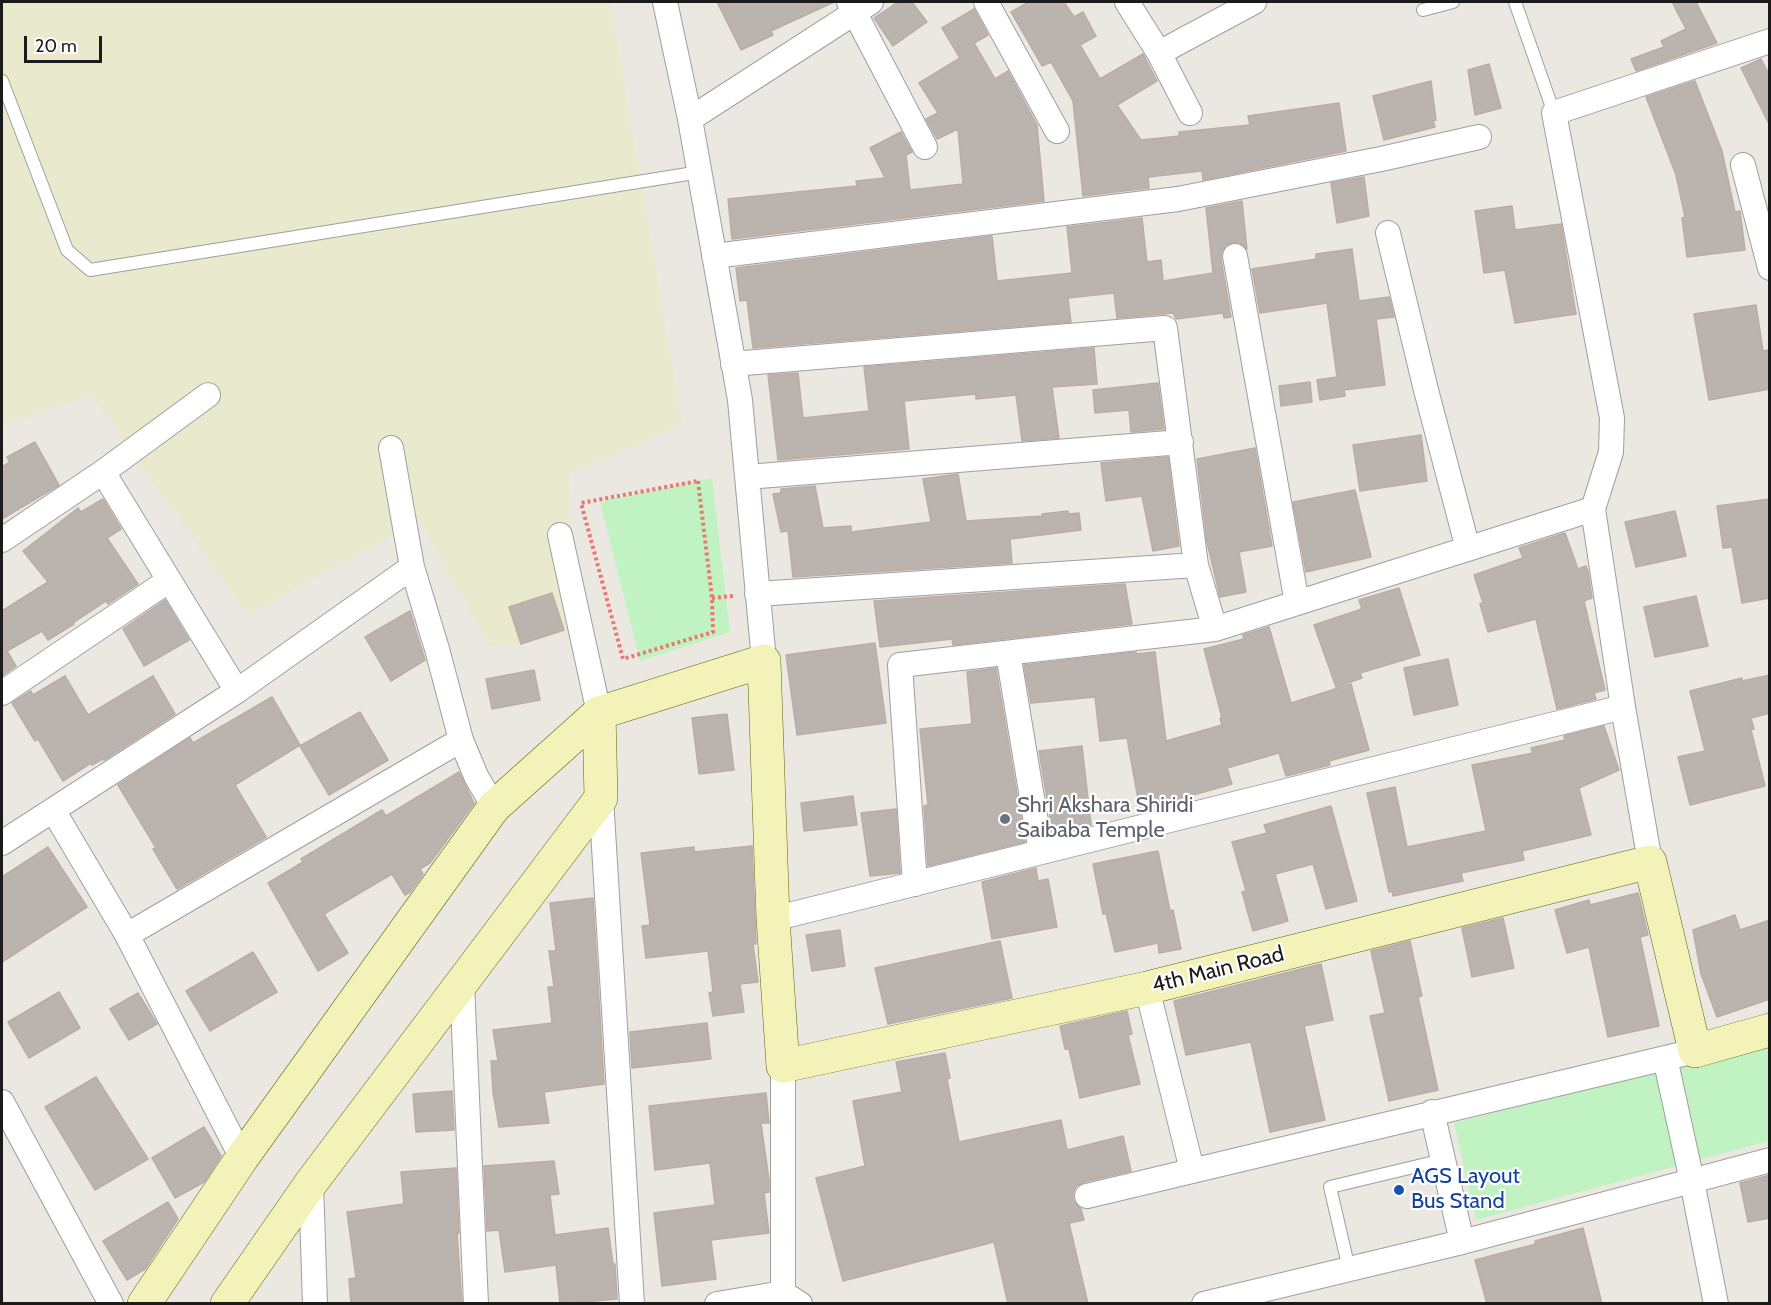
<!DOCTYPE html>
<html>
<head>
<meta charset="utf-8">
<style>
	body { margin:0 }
	#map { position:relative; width:1771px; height:1305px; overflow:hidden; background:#ebe7e1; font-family:Cabin,sans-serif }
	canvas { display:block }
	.frame { position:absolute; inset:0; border:3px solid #1b1b1b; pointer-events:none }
	.scale { position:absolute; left:24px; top:36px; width:78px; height:27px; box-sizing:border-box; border:3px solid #1b1b1b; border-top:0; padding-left:8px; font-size:18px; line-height:21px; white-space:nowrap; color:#1b1b1b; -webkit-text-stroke:4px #fff; paint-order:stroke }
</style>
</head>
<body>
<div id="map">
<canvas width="1771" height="1305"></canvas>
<div class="frame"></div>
<div class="scale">20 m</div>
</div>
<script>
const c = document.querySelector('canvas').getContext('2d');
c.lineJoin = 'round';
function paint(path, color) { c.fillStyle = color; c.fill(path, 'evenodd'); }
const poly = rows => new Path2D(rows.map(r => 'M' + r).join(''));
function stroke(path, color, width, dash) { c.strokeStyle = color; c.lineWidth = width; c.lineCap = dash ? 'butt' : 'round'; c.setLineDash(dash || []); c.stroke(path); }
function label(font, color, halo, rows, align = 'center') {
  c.font = font + ' Cabin,sans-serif'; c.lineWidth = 4.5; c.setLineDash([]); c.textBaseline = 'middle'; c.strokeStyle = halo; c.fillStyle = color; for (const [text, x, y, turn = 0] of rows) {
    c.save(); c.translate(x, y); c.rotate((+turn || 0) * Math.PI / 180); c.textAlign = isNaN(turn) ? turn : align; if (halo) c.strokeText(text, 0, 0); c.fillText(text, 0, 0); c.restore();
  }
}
const farmland = poly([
	[2,2,610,2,682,424,569,474,566,634,489,646,419,520,247,615,91,394,2,426]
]);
const park = poly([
	[712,478,730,632,640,661,600,502],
	[1769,1042,1769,1141,1476,1220,1454,1123]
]);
const building = poly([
	[717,2,834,2,771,31,773,35,741,50,717,2],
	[898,2,912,2,927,22,893,46,874,18,898,2],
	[1029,2,1064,2,1074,17,1083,12,1096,36,1080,45,1100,79,1143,54,1157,81,1117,105,1141,140,1179,136,1179,132,1250,125,1248,116,1339,103,1346,151,1203,180,1202,171,1148,177,1149,188,1083,196,1073,101,1051,62,1042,66,1011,12,1029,2],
	[1672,2,1696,2,1717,43,1636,71,1631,59,1664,47,1661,41,1686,29,1672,2],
	[974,9,988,35,974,43,995,79,1008,71,1037,125,1044,201,732,239,728,199,857,186,856,181,885,178,870,148,901,132,912,152,906,155,910,190,963,184,958,129,937,139,926,119,938,113,919,83,960,58,942,28,974,9],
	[1761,59,1770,76,1770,126,1741,68,1761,59],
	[1489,64,1501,108,1475,115,1468,70,1489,64],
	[1431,81,1436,120,1433,121,1435,127,1384,140,1373,96,1431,81],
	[1695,81,1722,151,1735,212,1740,211,1745,250,1687,257,1682,218,1685,217,1676,175,1646,97,1695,81],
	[1364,177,1369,216,1337,223,1331,183,1364,177],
	[1242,201,1247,249,1240,243,1233,242,1226,245,1221,252,1221,259,1231,317,1224,318,1223,313,1176,319,1173,313,1117,318,1114,293,1068,298,1071,322,753,348,747,300,740,301,736,268,992,236,997,281,1072,273,1067,227,1142,218,1147,262,1161,260,1163,281,1213,273,1206,208,1242,201],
	[1512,206,1515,230,1561,224,1576,314,1515,323,1505,270,1484,273,1475,211,1512,206],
	[1352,249,1359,301,1389,297,1394,317,1376,319,1385,385,1344,390,1345,396,1320,400,1317,380,1337,377,1327,303,1260,313,1252,269,1316,259,1316,254,1352,249],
	[1756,305,1763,351,1768,350,1770,361,1770,389,1709,400,1694,314,1756,305],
	[1094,348,1097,384,1052,387,1059,438,1022,441,1016,395,976,399,976,394,904,401,909,449,778,460,768,375,798,373,803,418,869,411,864,367,1094,348],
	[1310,382,1312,402,1281,406,1279,386,1310,382],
	[1158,383,1164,429,1131,432,1129,410,1095,413,1093,390,1158,383],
	[1421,435,1427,481,1360,491,1353,445,1421,435],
	[35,442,59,485,2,519,2,467,10,462,7,457,35,442],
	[1255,448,1272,546,1239,552,1246,592,1220,597,1207,542,1197,459,1255,448],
	[1168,457,1179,546,1153,551,1142,496,1106,501,1101,463,1168,457],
	[958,474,966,521,1043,516,1042,514,1068,511,1068,514,1079,513,1081,530,1010,539,1012,563,793,577,788,531,781,532,773,494,781,493,781,489,815,486,823,528,851,526,851,532,931,522,923,479,958,474],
	[1355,490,1371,557,1306,572,1293,502,1355,490],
	[103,499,121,529,107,538,138,584,108,604,106,601,73,623,74,624,48,640,42,631,7,651,16,666,2,676,2,611,48,582,23,551,78,508,81,512,103,499],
	[1770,499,1770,598,1742,603,1732,547,1723,548,1717,506,1770,499],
	[1675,511,1686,556,1636,567,1625,522,1675,511],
	[1565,533,1578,569,1586,566,1588,571,1592,598,1584,601,1605,690,1594,693,1596,699,1557,709,1536,619,1488,632,1480,604,1483,603,1474,575,1523,558,1519,548,1565,533],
	[1125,584,1132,624,953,645,952,639,880,647,874,601,1125,584],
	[1399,588,1420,655,1360,673,1362,678,1336,687,1314,625,1362,609,1359,600,1399,588],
	[552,593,564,630,521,644,509,607,552,593],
	[1696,596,1708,646,1655,657,1644,607,1696,596],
	[165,600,189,640,144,666,123,629,165,600],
	[410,611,425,660,391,681,365,637,410,611],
	[1269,627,1291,703,1351,684,1369,750,1329,761,1330,765,1286,776,1279,753,1227,768,1232,784,1140,810,1127,738,1100,741,1095,697,1031,703,1024,665,1136,652,1136,654,1155,652,1166,741,1222,725,1220,718,1222,718,1204,649,1244,639,1243,635,1269,627],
	[875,643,886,723,797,735,786,655,875,643],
	[1448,659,1458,705,1414,715,1404,668,1448,659],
	[996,668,1025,842,928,866,924,806,928,805,920,729,972,724,967,672,996,668],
	[534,670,540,700,492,709,486,679,534,670],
	[1770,675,1770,713,1751,718,1754,729,1751,730,1765,786,1690,805,1678,757,1705,751,1690,691,1742,678,1742,681,1770,675],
	[65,676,88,715,153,676,175,714,104,760,103,759,92,765,91,763,63,781,38,739,35,741,12,703,31,691,33,695,65,676],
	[272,697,300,745,235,785,266,837,177,889,153,849,156,848,118,785,190,738,193,743,272,697],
	[360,712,388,760,329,795,300,746,360,712],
	[727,714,734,770,699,774,692,718,727,714],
	[1604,726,1619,770,1579,788,1591,835,1522,851,1524,860,1461,873,1463,881,1393,896,1392,891,1389,892,1367,793,1395,787,1407,847,1486,831,1472,765,1533,753,1531,748,1565,740,1564,736,1604,726],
	[1082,746,1091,825,1053,835,1039,751,1082,746],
	[459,772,474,803,430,863,420,869,423,874,410,892,405,895,392,874,324,914,348,953,318,971,268,883,303,862,301,859,382,810,386,816,459,772],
	[853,796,857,825,804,831,801,803,853,796],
	[1331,806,1357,901,1326,909,1313,864,1275,874,1288,921,1253,931,1242,892,1246,891,1232,842,1267,833,1264,825,1331,806],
	[896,809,900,873,870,876,861,813,896,809],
	[752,846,756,944,753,944,758,982,740,984,744,1012,713,1016,709,993,713,992,708,951,646,958,642,926,650,925,641,853,694,847,694,852,752,846],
	[48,847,87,907,2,962,2,877,48,847],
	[1158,851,1170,911,1173,910,1181,949,1159,953,1158,943,1115,952,1106,913,1103,914,1093,864,1158,851],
	[1036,868,1038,881,1048,879,1057,927,992,939,982,882,1036,868],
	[1638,893,1648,935,1640,937,1659,1026,1608,1037,1589,947,1567,953,1555,910,1589,900,1590,905,1638,893],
	[593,898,604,1084,544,1092,549,1123,499,1127,493,1092,491,1061,498,1061,493,1030,552,1023,548,987,554,987,549,951,556,951,550,903,593,898],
	[1735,915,1740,930,1770,920,1770,999,1717,1017,1701,974,1693,930,1735,915],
	[1503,918,1514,968,1472,977,1462,928,1503,918],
	[840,930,845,966,812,971,806,935,840,930],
	[1000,941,1012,998,888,1024,875,968,1000,941],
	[1410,941,1422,996,1418,997,1438,1090,1389,1101,1370,1016,1385,1013,1371,951,1410,941],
	[253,952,277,992,210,1031,186,991,253,952],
	[1321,964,1333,1020,1304,1026,1325,1120,1270,1132,1251,1042,1186,1055,1174,1001,1321,964],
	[59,992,80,1028,29,1058,8,1022,59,992],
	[138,993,157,1024,129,1040,110,1009,138,993],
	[1127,1011,1132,1034,1128,1035,1140,1084,1080,1098,1069,1049,1065,1049,1060,1026,1127,1011],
	[707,1023,711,1059,632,1068,630,1032,707,1023],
	[945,1053,950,1078,947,1079,959,1142,1061,1120,1067,1150,1123,1136,1131,1171,1084,1182,1076,1186,1073,1193,1073,1200,1081,1209,1084,1220,1069,1223,1088,1304,1008,1304,994,1242,843,1281,816,1178,865,1166,853,1101,902,1092,896,1062,945,1053],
	[96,1077,148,1159,95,1190,45,1107,96,1077],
	[452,1091,454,1130,416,1132,413,1094,452,1091],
	[766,1093,769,1123,761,1123,769,1180,769,1192,764,1193,769,1233,711,1240,716,1279,662,1286,654,1213,715,1205,710,1163,655,1170,649,1106,766,1093],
	[204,1127,221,1156,204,1182,175,1198,152,1158,204,1127],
	[554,1161,559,1194,550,1195,555,1235,608,1228,613,1264,615,1264,617,1299,560,1304,556,1265,505,1272,499,1230,487,1231,484,1166,554,1161],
	[456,1168,459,1233,457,1233,462,1304,351,1304,349,1279,356,1278,347,1212,404,1204,401,1172,456,1168],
	[1770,1175,1770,1218,1748,1222,1740,1183,1770,1175],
	[168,1202,178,1219,145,1269,127,1280,103,1241,168,1202],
	[1583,1228,1602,1304,1487,1304,1475,1260,1536,1244,1535,1241,1583,1228]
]);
const path = poly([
	[698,481,712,598,713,632,623,659,581,503,698,481],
	[712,598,733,596]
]);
const lane = poly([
	[1515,2,1554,113],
	[1423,10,1453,2],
	[2,81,67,250,90,270,700,172],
	[1349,1269,1330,1187,1443,1160]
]);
const street = poly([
	[665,2,690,119,740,400,764,661],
	[849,2,925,147],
	[986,2,1057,131],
	[1127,2,1159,53,1190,113],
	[1159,53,1254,2],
	[690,119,871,2],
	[1743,165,1770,268],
	[1388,233,1426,390,1468,549],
	[714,256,1178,199,1381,159,1479,137],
	[1235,256,1297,603],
	[733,364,1165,328,1196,565,1215,629],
	[391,448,412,567],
	[103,472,237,691],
	[747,477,1181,442],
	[560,535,599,713],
	[2,540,103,472,208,395],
	[757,594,1196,565],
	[1008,653,1041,852],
	[2,693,168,581],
	[601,798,632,1304],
	[53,810,127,935,242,1158],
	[2,843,237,691,412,567,437,649,461,740,476,776,494,807],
	[1650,862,1623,707,1593,509,1611,452,1612,418,1554,113,1770,41],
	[915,884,900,665,1215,629,1593,509],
	[773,919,1623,707],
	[127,935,461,740],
	[462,983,476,1304],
	[1147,988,1192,1170],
	[1665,1058,1692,1181,1716,1304],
	[783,1066,783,1293,800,1304],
	[2,1102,111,1304],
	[1432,1112,1462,1242],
	[311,1183,315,1304],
	[1087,1196,1695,1051],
	[717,1304,783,1293],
	[1204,1304,1462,1242,1770,1160]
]);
const secondary = poly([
	[144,1304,242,1158,494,807,599,713,764,661,773,919,783,1066,1147,988,1650,862,1695,1051,1770,1030],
	[227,1304,311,1183,601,798,599,713]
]);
const markers = [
	[1005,819,6,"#6b7280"],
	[1399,1190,6,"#1a4fb4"]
];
const worshipNames = [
	["Shri Akshara Shiridi",1017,806],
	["Saibaba Temple",1017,831]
];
const streetNames = [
	["4th Main Road",1218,970,-14]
];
const transitNames = [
	["AGS Layout",1411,1177],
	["Bus Stand",1411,1202]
];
paint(farmland, '#e9e9cd');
paint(park, '#c0f3c1');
paint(building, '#bbb3ae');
stroke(building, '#bbada5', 1.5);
stroke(lane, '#9f9f9f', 14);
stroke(street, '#9f9f9f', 26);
stroke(secondary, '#61650e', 34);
stroke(path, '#ec7671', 4, [3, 3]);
stroke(lane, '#fff', 12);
stroke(street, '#fff', 24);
stroke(secondary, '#f3f2b8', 33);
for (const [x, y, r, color] of markers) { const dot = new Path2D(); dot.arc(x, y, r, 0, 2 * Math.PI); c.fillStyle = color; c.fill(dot); stroke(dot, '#fff', 2); }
label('22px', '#5b616d', '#fff', worshipNames, 'left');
label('22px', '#1b1b1b', '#fff', streetNames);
label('22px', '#164399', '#fff', transitNames, 'left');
</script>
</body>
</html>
